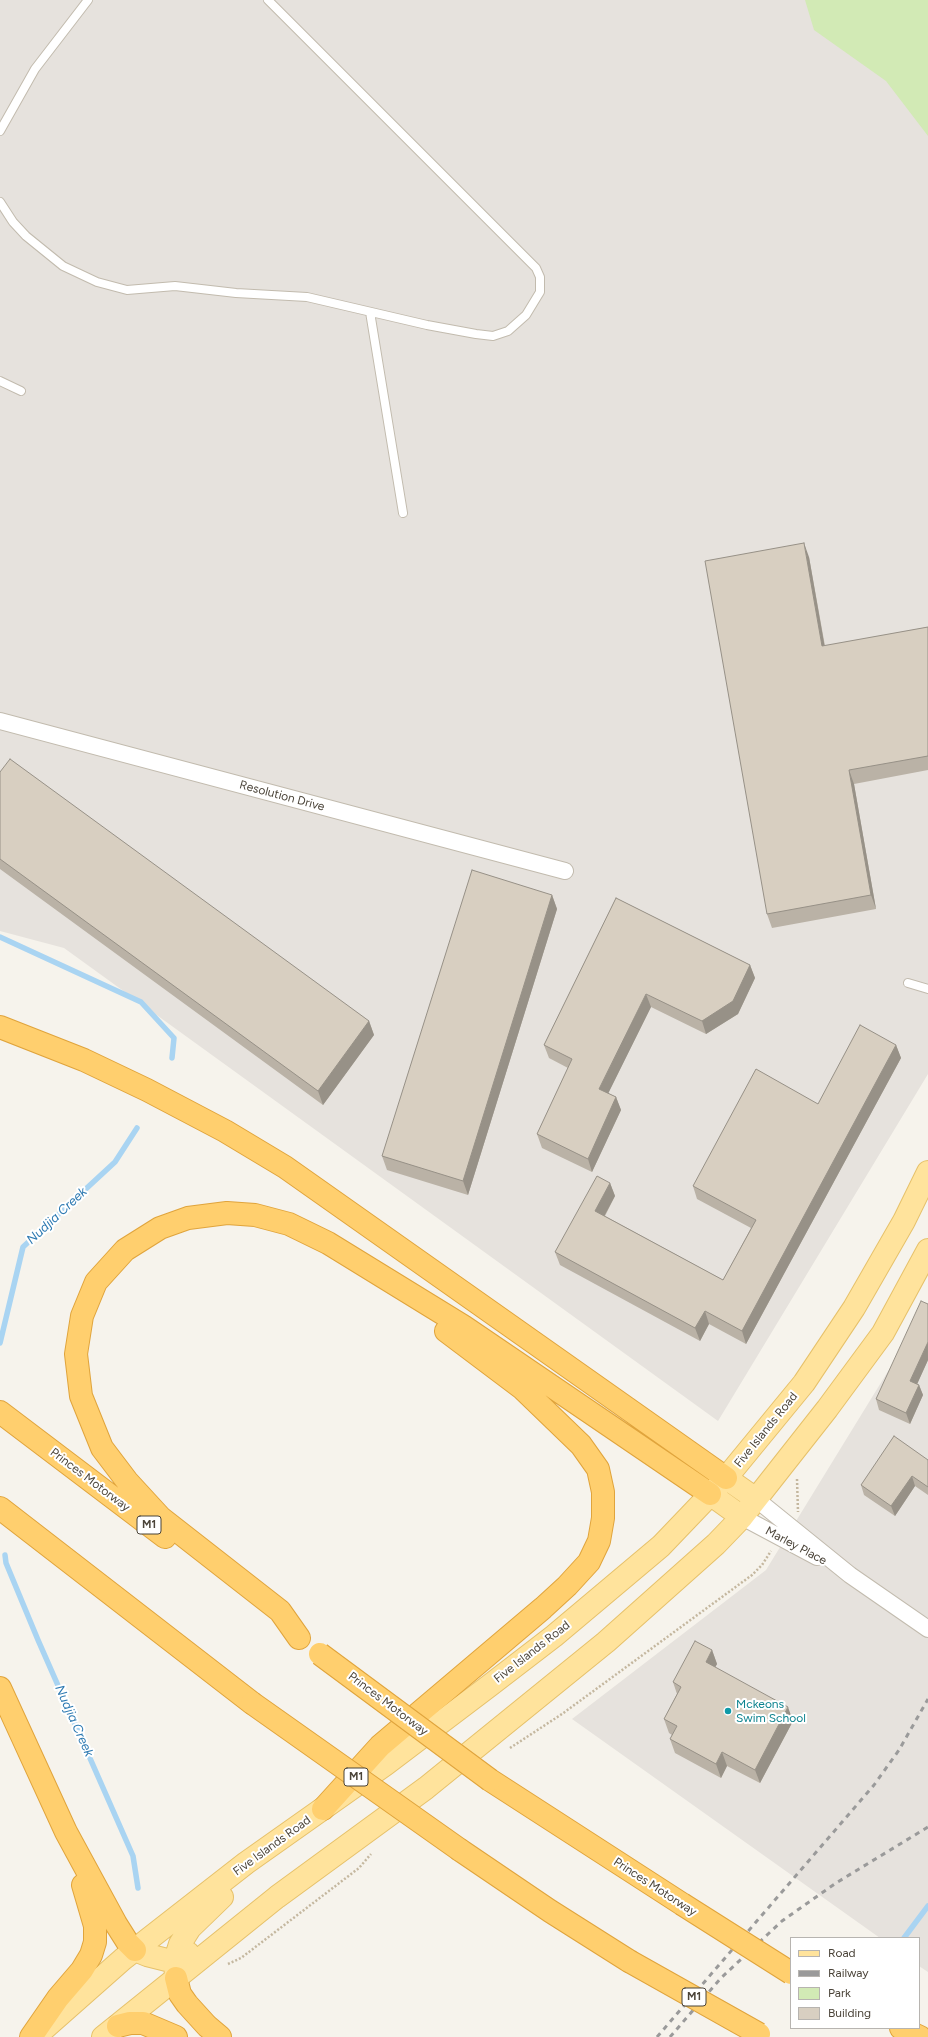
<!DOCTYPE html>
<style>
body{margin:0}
#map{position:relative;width:928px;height:2037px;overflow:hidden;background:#f6f3ec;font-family:Figtree,sans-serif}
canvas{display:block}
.legend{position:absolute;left:790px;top:1937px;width:130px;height:92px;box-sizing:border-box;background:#fff;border:1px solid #b7b4b0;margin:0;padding:5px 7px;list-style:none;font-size:12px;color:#4b4439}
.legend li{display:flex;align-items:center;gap:8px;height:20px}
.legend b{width:20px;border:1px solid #b7b4b0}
</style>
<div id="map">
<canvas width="928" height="2037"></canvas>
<ul class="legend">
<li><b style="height:5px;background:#ffe39c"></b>Road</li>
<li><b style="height:5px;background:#9a9a9a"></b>Railway</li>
<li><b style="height:11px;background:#d2eab5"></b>Park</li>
<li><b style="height:11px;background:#d8cfc1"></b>Building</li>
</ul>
</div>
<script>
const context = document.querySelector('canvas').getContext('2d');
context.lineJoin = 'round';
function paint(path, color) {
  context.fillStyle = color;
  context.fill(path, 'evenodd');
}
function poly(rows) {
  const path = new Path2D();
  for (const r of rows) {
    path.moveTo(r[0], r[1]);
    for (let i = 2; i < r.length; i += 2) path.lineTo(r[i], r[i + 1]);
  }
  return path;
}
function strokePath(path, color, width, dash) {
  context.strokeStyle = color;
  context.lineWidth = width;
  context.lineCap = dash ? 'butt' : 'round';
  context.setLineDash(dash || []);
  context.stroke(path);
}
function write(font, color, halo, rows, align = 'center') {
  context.font = font + ' Figtree,sans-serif';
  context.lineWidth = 4;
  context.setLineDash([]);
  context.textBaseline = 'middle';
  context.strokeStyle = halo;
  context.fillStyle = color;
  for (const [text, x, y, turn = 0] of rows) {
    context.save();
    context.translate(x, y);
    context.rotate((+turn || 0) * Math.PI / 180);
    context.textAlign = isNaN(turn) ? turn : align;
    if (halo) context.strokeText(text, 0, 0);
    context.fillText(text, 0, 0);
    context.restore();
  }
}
paint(poly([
 [0,0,928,0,928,1074,718,1421,64,948,0,931],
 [928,1306,928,1972,919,1966,919,1938,880,1938,572,1719,766,1570]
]), '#e6e2dd');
paint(poly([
 [805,0,928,0,928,136,886,81,814,30]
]), '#d2eab5');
strokePath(poly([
 [0,937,141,1002,174,1038,172,1058],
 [0,1343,23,1247,115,1162,137,1128],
 [5,1555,6,1563,38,1640,133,1856,138,1888],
 [904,1938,928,1906]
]), '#a9d4f2', 5.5);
const lane = poly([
 [0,131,35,69,88,0],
 [0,202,13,222,26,236,63,266,97,282,127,290,175,286,236,293,307,297,427,325,476,334,493,336,508,331,526,315,540,292,540,277,536,268,268,0],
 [370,312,403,513],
 [0,381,21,391],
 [908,983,928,989]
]);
const street = poly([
 [0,721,565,871],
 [756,1499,850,1575,928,1629],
 [742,1517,817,1557]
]);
const primary = poly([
 [726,1478,756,1499],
 [710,1494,742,1517],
 [135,1950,147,1955,167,1960,178,1960,188,1953],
 [176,1978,175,1960,180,1944,190,1928,222,1897],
 [37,2035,123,1959,246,1863,386,1764,489,1686,554,1636,661,1546,726,1478,804,1383,854,1308,904,1221,928,1172],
 [103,2037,277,1897,426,1788,606,1642,716,1544,742,1517,827,1409,883,1333,928,1250]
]);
const highway = poly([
 [0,1027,84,1060,147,1090,225,1131,285,1167,726,1478],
 [0,1412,165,1537],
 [0,1508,252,1703],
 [299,1638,280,1611,161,1518,127,1481,102,1448,81,1396,76,1354,82,1316,96,1282,125,1250,160,1228,188,1218,227,1213,255,1215,289,1224,328,1243,463,1326,710,1494],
 [0,1688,66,1832,116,1924,128,1943,135,1950],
 [490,1780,682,1904],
 [323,1809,380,1746,543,1608,567,1586,589,1562,599,1541,603,1518,603,1492,598,1469,581,1445,523,1389,446,1331],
 [460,1850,550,1911,629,1961],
 [176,1978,180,1994,187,2004,207,2026,220,2037],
 [118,2026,130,2023,143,2023,176,2037],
 [901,2028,920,2037],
 [31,2037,58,1998,82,1970,91,1955,95,1942,95,1926,83,1885]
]);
strokePath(lane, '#c2bbae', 10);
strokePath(street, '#c2bbae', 18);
strokePath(primary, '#e6c16a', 24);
strokePath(highway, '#e0a43c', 24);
strokePath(poly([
 [797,1479,798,1512],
 [510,1748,562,1714,752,1575,762,1565,771,1551],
 [228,1964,241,1958,262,1942,359,1868,371,1854]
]), '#c4b79f', 2.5, [2, 2]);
strokePath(lane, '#fff', 8);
strokePath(street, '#fff', 16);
strokePath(primary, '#ffe39c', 22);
strokePath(highway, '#ffcf6e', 22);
strokePath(poly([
 [657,2037,874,1785,899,1750,928,1699],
 [670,2037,721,1978,782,1921,836,1883,928,1827]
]), '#9a9a9a', 3, [5, 5]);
const highwayBridge = poly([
 [320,1654,490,1780],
 [252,1703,460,1850],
 [682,1904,791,1973],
 [629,1961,759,2034]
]);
strokePath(highwayBridge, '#e0a43c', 24, []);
strokePath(highwayBridge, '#ffcf6e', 22);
paint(poly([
 [809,557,825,646,928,627,928,770,854,784,876,909,772,928,767,914],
 [0,772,369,1021,374,1035,323,1105,0,869],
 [552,895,557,909,468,1195,387,1170,382,1156],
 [616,898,750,965,755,978,738,1014,706,1034,651,1007,608,1093,616,1097,621,1110,592,1172,542,1148,537,1134,568,1068,549,1058,544,1045],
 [896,1045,901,1058,746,1344,709,1324,700,1341,560,1265,555,1252,610,1183,615,1196,605,1216,723,1280,751,1228,697,1199,693,1186,818,1104],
 [928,1304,928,1360,917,1384,919,1385,923,1395,910,1424,879,1410,876,1399],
 [928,1460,928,1495,915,1486,895,1516,864,1495,861,1485],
 [712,1650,717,1664,715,1667,793,1721,760,1783,727,1766,721,1778,675,1753,670,1739,672,1735,669,1733,664,1719,677,1694,673,1682]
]), '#bab2a6');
paint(poly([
 [804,543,809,557,827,660,822,646],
 [849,770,854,784,876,909,871,895],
 [552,895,557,909,468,1195,463,1181],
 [750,965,755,978,738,1014,706,1034,702,1021],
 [646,994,651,1007,604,1102,599,1089],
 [369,1021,374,1035,323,1105,318,1091],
 [896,1045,901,1058,746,1344,742,1331],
 [616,1097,621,1110,592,1172,588,1159],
 [610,1183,615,1196,600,1224,595,1211],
 [705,1311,709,1324,700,1341,695,1328],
 [928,1342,928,1360,914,1391,910,1381],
 [919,1385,923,1395,910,1424,906,1413],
 [912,1476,915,1486,895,1516,891,1506],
 [712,1650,717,1664,711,1675,706,1662],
 [788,1707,793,1721,760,1783,755,1770],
 [722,1752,727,1766,721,1778,716,1764]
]), '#979187');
const building = poly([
 [804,543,822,646,928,627,928,756,849,770,871,895,767,914,705,561,804,543],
 [10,759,369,1021,318,1091,0,859,0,772,10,759],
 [472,870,552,895,463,1181,382,1156,472,870],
 [616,898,750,965,733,1001,702,1021,646,994,599,1089,616,1097,588,1159,537,1134,572,1059,544,1045,616,898],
 [860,1025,896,1045,742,1331,705,1311,695,1328,555,1252,597,1176,610,1183,595,1211,723,1280,756,1220,693,1186,756,1069,818,1104,860,1025],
 [921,1301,928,1304,928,1342,910,1381,919,1385,906,1413,876,1399,921,1301],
 [894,1436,928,1460,928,1487,912,1476,891,1506,861,1485,894,1436],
 [695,1641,712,1650,706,1662,788,1707,755,1770,722,1752,716,1764,670,1739,677,1726,664,1719,681,1687,673,1682,695,1641]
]);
paint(building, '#d8cfc1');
strokePath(building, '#979187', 1);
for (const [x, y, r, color] of [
 [728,1711,4,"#0f9aa8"]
]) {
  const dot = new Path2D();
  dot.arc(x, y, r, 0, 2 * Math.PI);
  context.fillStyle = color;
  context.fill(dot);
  strokePath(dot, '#fff', 1.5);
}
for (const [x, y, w] of [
 [149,1525,24],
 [356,1777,24],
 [694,1997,24]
]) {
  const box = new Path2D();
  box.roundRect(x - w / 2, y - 9, w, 18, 3);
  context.fillStyle = '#fff';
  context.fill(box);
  strokePath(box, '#4b4439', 1);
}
write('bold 11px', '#4b4439', null, [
 ["M1",149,1525],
 ["M1",356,1777],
 ["M1",694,1997]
]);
write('12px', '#4b4439', '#fff', [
 ["Resolution Drive",282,796,15],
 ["Five Islands Road",766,1430,-51],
 ["Princes Motorway",90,1480,37],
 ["Marley Place",796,1546,28],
 ["Five Islands Road",532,1652,-38],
 ["Princes Motorway",388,1704,37],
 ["Five Islands Road",272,1846,-36],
 ["Princes Motorway",655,1887,33]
]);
write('12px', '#0d838f', '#fff', [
 ["Mckeons",736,1704],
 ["Swim School",736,1718]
], 'left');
write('italic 13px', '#2e7ab2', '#fff', [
 ["Nudjia Creek",57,1216,-43],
 ["Nudjia Creek",74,1721,66]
]);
</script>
